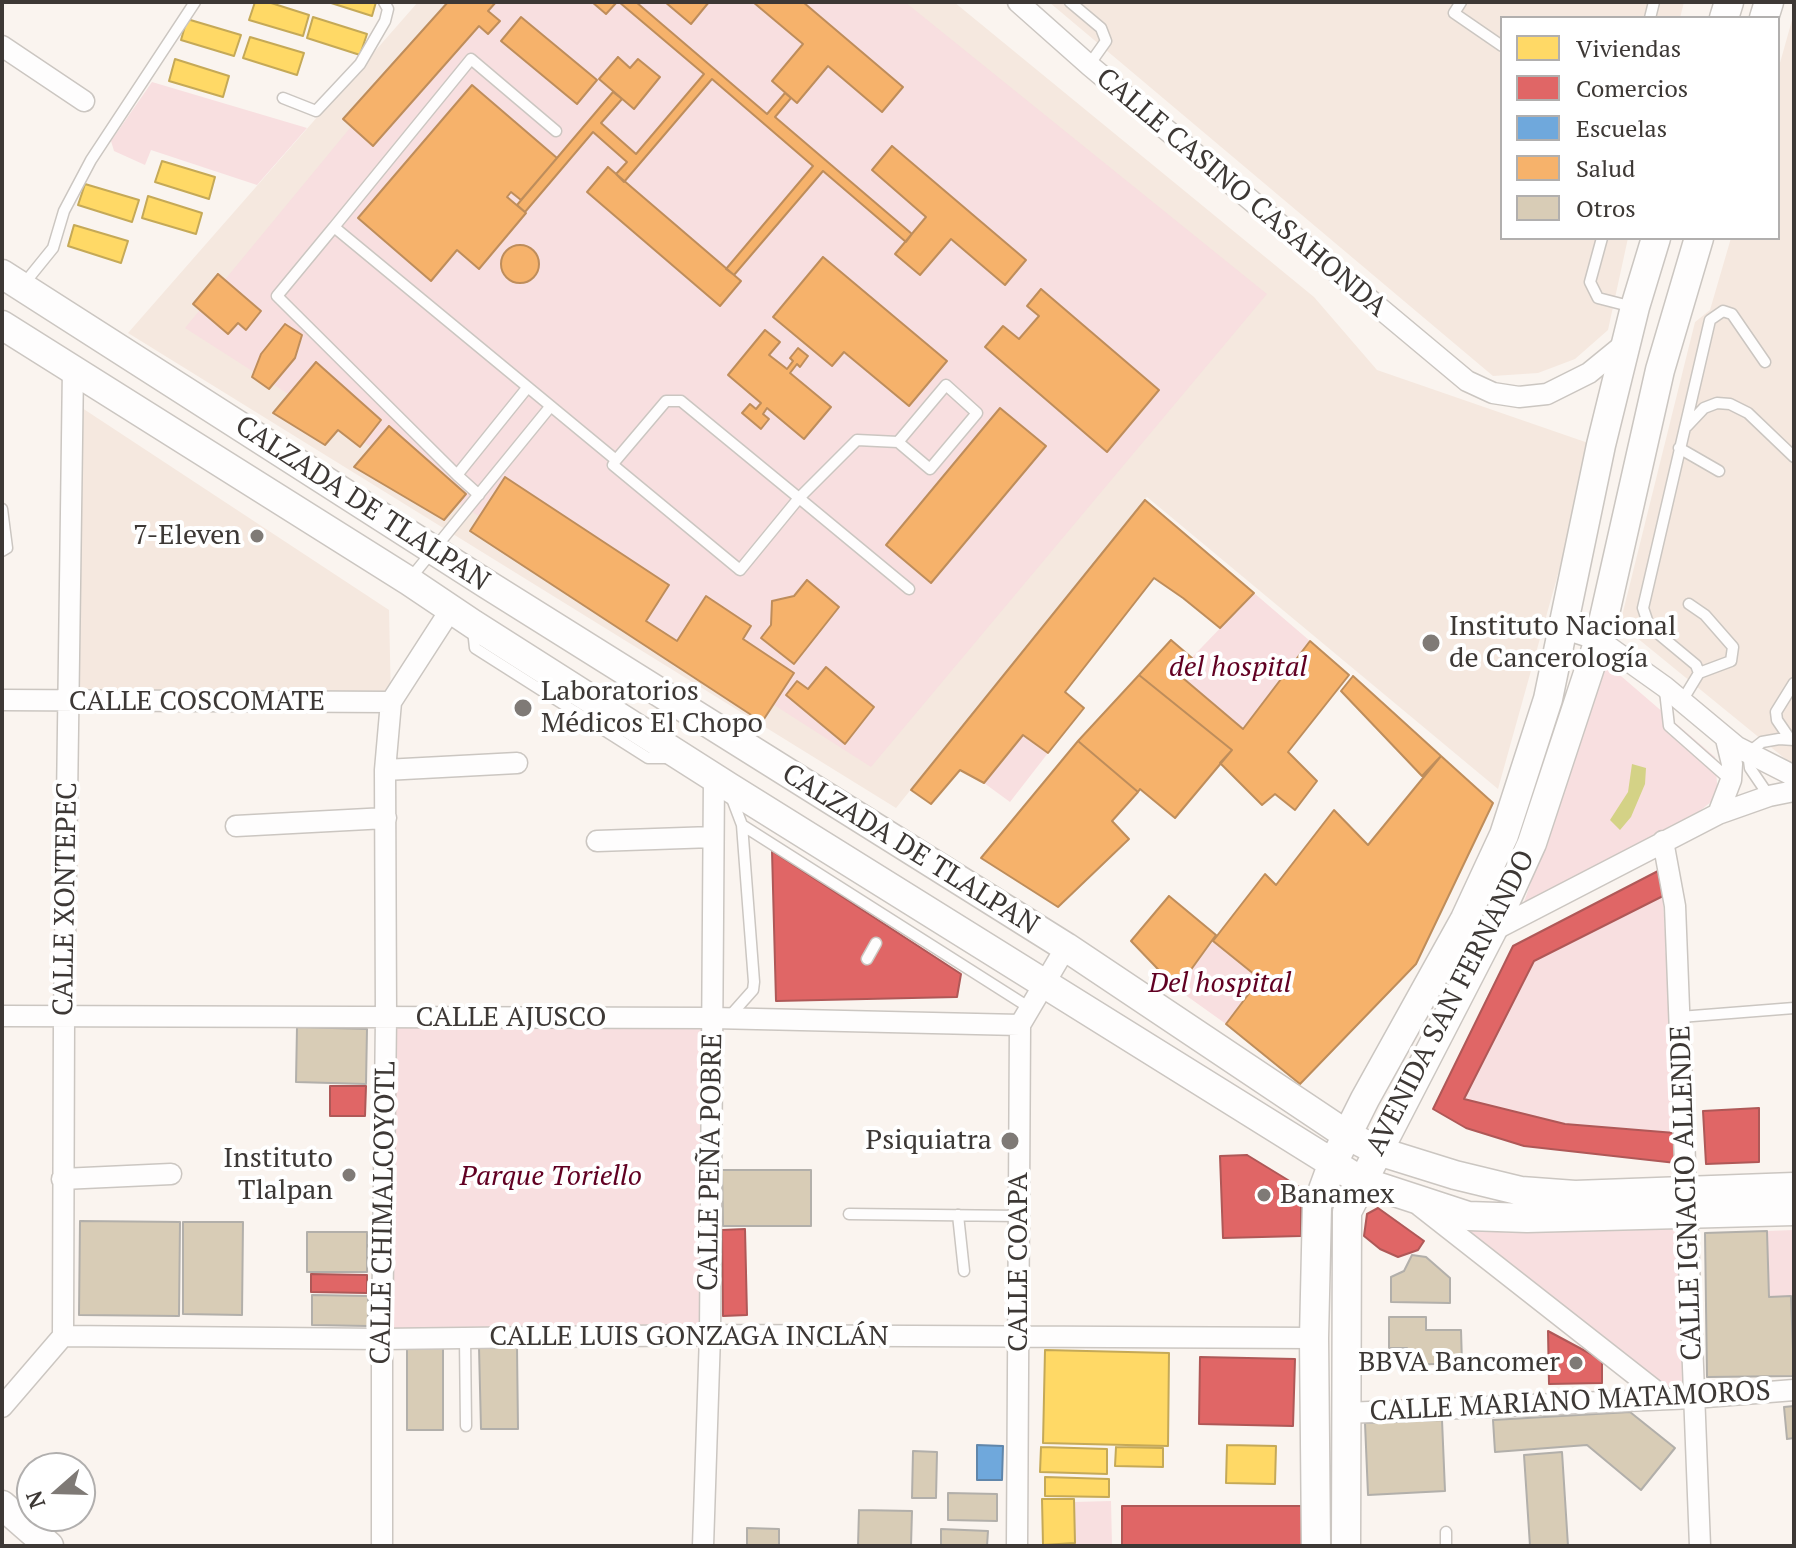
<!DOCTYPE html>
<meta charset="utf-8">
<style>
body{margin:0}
#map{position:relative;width:1796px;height:1548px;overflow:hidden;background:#faf4ef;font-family:"PT Serif",serif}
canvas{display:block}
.frame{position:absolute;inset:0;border:4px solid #3d3835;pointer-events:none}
.legend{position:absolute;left:1500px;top:16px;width:280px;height:224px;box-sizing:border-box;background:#fff;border:2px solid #b1afae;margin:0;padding:10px 14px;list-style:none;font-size:24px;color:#3d3835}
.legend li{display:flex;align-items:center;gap:16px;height:40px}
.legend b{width:40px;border:2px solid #b1afae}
.north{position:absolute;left:16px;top:1452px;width:80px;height:80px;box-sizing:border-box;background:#fff;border:2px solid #b1afae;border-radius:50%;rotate:250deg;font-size:22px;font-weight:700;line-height:32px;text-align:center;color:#3d3835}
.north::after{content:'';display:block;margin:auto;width:28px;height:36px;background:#7f7a76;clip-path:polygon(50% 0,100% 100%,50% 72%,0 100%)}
</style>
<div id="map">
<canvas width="1796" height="1548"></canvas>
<div class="frame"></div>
<ul class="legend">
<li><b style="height:22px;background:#ffd966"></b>Viviendas</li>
<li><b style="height:22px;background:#e06666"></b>Comercios</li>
<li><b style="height:22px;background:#6fa8dc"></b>Escuelas</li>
<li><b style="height:22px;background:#f6b26b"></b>Salud</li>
<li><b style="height:22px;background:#d8ccb6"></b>Otros</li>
</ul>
<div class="north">N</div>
</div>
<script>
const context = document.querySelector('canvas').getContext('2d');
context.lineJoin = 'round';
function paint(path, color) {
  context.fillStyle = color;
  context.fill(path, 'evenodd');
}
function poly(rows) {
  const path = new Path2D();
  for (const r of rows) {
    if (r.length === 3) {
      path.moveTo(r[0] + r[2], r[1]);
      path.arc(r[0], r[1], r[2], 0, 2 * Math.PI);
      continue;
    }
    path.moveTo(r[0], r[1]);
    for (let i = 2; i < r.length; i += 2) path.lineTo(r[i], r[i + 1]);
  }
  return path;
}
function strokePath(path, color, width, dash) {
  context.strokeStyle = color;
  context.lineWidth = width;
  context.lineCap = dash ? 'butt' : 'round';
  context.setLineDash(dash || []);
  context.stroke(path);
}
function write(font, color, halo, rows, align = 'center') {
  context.font = font + ' "PT Serif",serif';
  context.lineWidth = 8;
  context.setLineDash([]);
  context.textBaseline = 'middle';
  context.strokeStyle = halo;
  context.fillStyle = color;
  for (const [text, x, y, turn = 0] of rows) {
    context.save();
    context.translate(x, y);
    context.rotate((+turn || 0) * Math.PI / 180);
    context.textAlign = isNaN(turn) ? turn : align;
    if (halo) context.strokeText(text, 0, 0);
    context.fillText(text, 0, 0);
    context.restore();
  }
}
paint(poly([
 [418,2,954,2,1314,297,1377,370,1594,445,1498,789,1147,497,896,808,128,333],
 [1049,2,1684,2,1680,18,1502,18,1502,238,1628,238,1608,330,1575,359,1538,373,1493,376],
 [1794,13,1794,766,1620,624,1695,322,1710,310,1731,238,1778,238,1778,70],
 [73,402,389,610,391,702,69,701]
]), '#f5e8df');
paint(poly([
 [454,2,905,2,1267,294,871,767,185,328],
 [152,82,307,128,257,185,151,150,145,165,114,151,111,141],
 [1254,593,1310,641,1243,729,1177,673],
 [1607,664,1715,757,1718,796,1689,820,1523,905],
 [1023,735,1048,753,1010,802,984,783],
 [1663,896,1675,1133,1565,1124,1464,1099,1534,961],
 [1213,941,1260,979,1226,1024,1177,989],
 [386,1018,713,1018,710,1335,382,1339],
 [1681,1220,1682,1388,1667,1387,1458,1225],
 [1794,1230,1794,1330,1793,1330,1791,1297,1769,1297,1767,1231],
 [1111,1501,1112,1546,1075,1546,1074,1502]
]), '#f8dfe0');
paint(poly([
 [1632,764,1646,768,1645,784,1631,817,1620,830,1610,820,1628,792]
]), '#d4d286');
const homes = poly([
 [255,2,268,2,309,15,303,36,249,20,255,2],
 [328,2,376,2,372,16,328,2],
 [313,17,367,34,360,55,307,38,313,17],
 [187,19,241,35,234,56,181,40,187,19],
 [250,37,304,53,297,75,243,58,250,37],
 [175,59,229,76,223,97,169,81,175,59],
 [162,161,215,177,209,199,155,182,162,161],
 [85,184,139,200,132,222,78,205,85,184],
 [148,196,202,213,196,234,142,218,148,196],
 [74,225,128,241,121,263,68,246,74,225],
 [1045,1350,1169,1353,1168,1446,1043,1443,1045,1350],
 [1227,1445,1276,1446,1275,1484,1226,1483,1227,1445],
 [1041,1447,1107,1449,1107,1474,1040,1472,1041,1447],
 [1116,1447,1163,1448,1163,1467,1115,1466,1116,1447],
 [1045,1477,1109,1479,1109,1497,1045,1496,1045,1477],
 [1042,1499,1074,1499,1075,1543,1043,1545,1042,1499]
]);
paint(homes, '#ffd966');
strokePath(homes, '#c5a957', 2);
const shops = poly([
 [772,851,961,974,957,997,776,1001,772,851],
 [1658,871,1663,896,1534,961,1464,1099,1565,1124,1675,1133,1676,1163,1524,1146,1466,1128,1433,1109,1513,946,1658,871],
 [330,1086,366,1086,365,1116,330,1116,330,1086],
 [1759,1108,1759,1162,1706,1164,1703,1111,1759,1108],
 [1247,1155,1301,1188,1301,1236,1223,1238,1220,1156,1247,1155],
 [1378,1208,1424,1241,1418,1250,1398,1257,1380,1249,1364,1236,1367,1214,1378,1208],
 [745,1229,747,1315,723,1316,722,1230,745,1229],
 [311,1274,367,1275,367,1293,311,1292,311,1274],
 [1548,1331,1602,1360,1602,1383,1549,1384,1548,1331],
 [1200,1357,1295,1359,1293,1426,1199,1424,1200,1357],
 [1122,1506,1307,1506,1307,1546,1122,1546,1122,1506]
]);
paint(shops, '#e06666');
strokePath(shops, '#af5857', 2);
const schools = poly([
 [977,1445,1003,1446,1002,1480,977,1480,977,1445]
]);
paint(schools, '#6fa8dc');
strokePath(schools, '#6086aa', 2);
const health = poly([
 [448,2,496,2,488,11,500,21,488,34,479,26,373,146,343,119,448,2],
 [592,2,617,2,606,14,592,2],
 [619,2,636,2,767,114,785,93,791,98,775,117,912,234,906,242,823,171,734,275,726,269,813,166,712,79,624,182,616,174,627,162,593,132,525,212,517,205,613,92,622,99,601,123,636,154,704,74,619,2],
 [665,2,709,2,691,24,665,2],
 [753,2,803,2,903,87,882,112,828,66,797,103,772,81,803,44,753,2],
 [521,17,597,80,577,104,501,41,521,17],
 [618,57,630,68,638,59,660,77,634,109,599,79,618,57],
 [472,85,557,158,521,200,511,192,507,197,526,213,479,269,457,250,431,281,358,218,472,85],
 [892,146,1026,260,1005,285,951,239,920,275,895,254,926,217,872,170,892,146],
 [608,167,741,281,720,306,587,192,608,167],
 [520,264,19],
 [823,257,947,361,909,406,844,352,832,366,773,317,823,257],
 [218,274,261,311,246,330,238,323,228,334,193,304,218,274],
 [1041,289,1159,390,1107,452,985,347,1003,326,1019,339,1039,316,1027,306,1041,289],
 [285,324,302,335,295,358,269,389,252,377,261,354,285,324],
 [765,330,780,342,769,355,787,369,793,361,790,358,798,348,808,356,800,367,797,364,790,373,831,407,804,439,767,408,763,414,769,419,761,429,742,413,750,404,756,409,761,403,728,375,765,330],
 [316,362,381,420,360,447,338,430,325,445,273,413,316,362],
 [1000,408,1046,446,931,583,886,545,1000,408],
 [389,426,466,494,444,520,354,467,389,426],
 [505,477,669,585,646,621,677,641,706,596,751,626,743,639,794,673,762,722,470,531,505,477],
 [1145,500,1254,593,1220,628,1183,598,1154,578,1065,692,1084,708,1048,753,1023,735,984,783,960,770,931,804,911,790,1145,500],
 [807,580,839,607,794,664,761,638,771,625,772,601,794,596,807,580],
 [1171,640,1192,658,1177,673,1243,729,1310,641,1349,675,1288,752,1317,781,1295,810,1275,794,1262,805,1220,763,1232,750,1139,675,1171,640],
 [826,667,874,707,845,744,786,695,797,681,808,689,826,667],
 [1139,675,1232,750,1175,818,1140,789,1138,792,1078,741,1139,675],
 [1353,676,1441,756,1422,776,1341,691,1353,676],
 [1078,741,1138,792,1112,821,1129,839,1058,907,981,858,1078,741],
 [1441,756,1493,803,1416,964,1300,1084,1226,1024,1260,979,1213,941,1265,874,1276,885,1334,810,1368,845,1441,756],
 [1169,896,1216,935,1177,989,1131,941,1169,896]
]);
paint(health, '#f6b26b');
strokePath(health, '#be8d5b', 2);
const building = poly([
 [297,1027,367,1029,366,1084,296,1082,297,1027],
 [722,1170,811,1170,811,1226,723,1226,722,1170],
 [80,1221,180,1222,179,1316,79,1315,80,1221],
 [183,1222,243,1222,242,1315,183,1314,183,1222],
 [1767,1231,1769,1297,1791,1296,1794,1376,1707,1377,1705,1233,1767,1231],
 [307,1232,367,1232,367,1272,307,1272,307,1232],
 [1412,1255,1426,1257,1450,1278,1450,1303,1391,1302,1391,1277,1404,1271,1412,1255],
 [312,1295,368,1296,368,1326,312,1325,312,1295],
 [1389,1317,1426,1317,1426,1330,1461,1330,1462,1363,1407,1365,1407,1348,1389,1348,1389,1317],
 [479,1347,517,1347,518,1429,481,1429,479,1347],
 [407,1348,443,1348,443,1430,407,1430,407,1348],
 [1794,1406,1794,1438,1787,1439,1784,1407,1794,1406],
 [1630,1412,1675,1448,1641,1490,1587,1445,1495,1452,1493,1420,1630,1412],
 [1442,1420,1445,1491,1368,1495,1365,1423,1442,1420],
 [913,1451,937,1452,936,1498,912,1498,913,1451],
 [1562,1452,1568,1546,1530,1546,1524,1455,1562,1452],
 [948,1493,997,1494,997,1521,948,1520,948,1493],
 [859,1510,912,1511,911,1546,858,1546,859,1510],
 [747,1528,779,1529,779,1546,747,1546,747,1528],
 [941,1529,988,1531,987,1546,941,1546,941,1529]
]);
paint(building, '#d8ccb6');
strokePath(building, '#b2afaa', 2);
const lane = poly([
 [1070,2,1101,28,1106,41,1089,65],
 [1461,2,1454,13,1502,46],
 [1650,18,1654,2],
 [283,98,316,111,360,64,385,21,388,9,384,2],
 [334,227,471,59,556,131],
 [1602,238,1590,282,1598,298,1633,307],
 [23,285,53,248,64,211,91,160,195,2],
 [1687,426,1704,408,1717,403,1730,404,1748,413,1794,457],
 [898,442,946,385,977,413,930,469,898,442,857,440,799,498,909,589],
 [1679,448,1719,471],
 [457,475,277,296,334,227,616,460,613,465,740,570,799,498,681,401,666,401,616,460],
 [479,495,457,475,527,388],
 [2,509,7,548,2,551],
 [409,580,550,407],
 [1689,604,1705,615,1733,647,1731,661,1699,673],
 [473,630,475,648,648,758,670,758],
 [1665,691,1669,726,1729,779],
 [1682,701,1699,673,1696,665,1649,626,1643,608,1710,320,1723,311,1732,314,1765,362],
 [1790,739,1777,720,1776,712,1794,683],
 [731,796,742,825,1030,1008],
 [1769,796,1750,768,1748,753,1762,742,1779,739,1794,740],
 [867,959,876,943],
 [729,1017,753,990,754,982,742,825],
 [1680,1017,1794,1008],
 [849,1214,1019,1216],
 [958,1215,964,1271],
 [465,1338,466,1426],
 [1446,1546,1446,1532]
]);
const street = poly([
 [1018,2,1089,65,1467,381,1493,393,1519,397,1547,394,1589,373,1627,342],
 [2,46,84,101],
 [1565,629,1599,640,1665,687,1737,747,1794,776],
 [2,700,391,702],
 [385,770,517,763],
 [1718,814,1731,780,1732,764,1726,739],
 [236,826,386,818],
 [597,841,713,837],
 [1663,841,1675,906,1700,1546],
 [1465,919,1492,931,1718,814,1769,796,1794,791],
 [2,1016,713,1018,1020,1025],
 [62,1179,171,1174],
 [1420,1206,1666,1399],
 [63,1336,382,1339,710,1335,1314,1338],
 [2,1407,63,1336,64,1017,73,368],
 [1346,1413,1694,1398,1794,1390],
 [382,1546,382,1339,386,1018,385,770,391,702,451,609],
 [703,1546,710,1335,714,777],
 [1017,1546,1020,1025,1066,947]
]);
const secondary = poly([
 [1724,18,1729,2],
 [1764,18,1769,2],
 [2,274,485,583,1066,947,1347,1135,1378,1151,1455,1175,1521,1191,1575,1195,1794,1187],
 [2,325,409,581,473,624,729,787,1361,1181,1468,1216,1527,1218,1794,1211],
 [2,1505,49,1546],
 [1316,1546,1314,1338,1317,1206,1332,1165,1365,1099,1465,919,1504,835,1548,699,1601,445,1635,307,1656,238],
 [1346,1546,1347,1212,1492,931,1532,843,1599,640,1660,370,1699,238]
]);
strokePath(lane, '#cbc6c1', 13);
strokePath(street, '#cbc6c1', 23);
strokePath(secondary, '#cbc6c1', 31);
strokePath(lane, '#fefdfd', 10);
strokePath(street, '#fefdfd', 20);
strokePath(secondary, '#fefdfd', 28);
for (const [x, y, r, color] of [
 [257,536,8,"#7f7a76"],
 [1431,643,10,"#7f7a76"],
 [523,708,10,"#7f7a76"],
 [1010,1141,10,"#7f7a76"],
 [349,1175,8,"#7f7a76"],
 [1264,1195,8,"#7f7a76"],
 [1576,1363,8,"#7f7a76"]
]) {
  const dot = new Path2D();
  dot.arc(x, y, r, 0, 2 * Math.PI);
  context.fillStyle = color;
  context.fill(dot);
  strokePath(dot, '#fff', 3);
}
write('28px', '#3d3835', '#fff', [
 ["CALLE CASINO CASAHONDA",1241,193,40],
 ["CALZADA DE TLALPAN",362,504,33],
 ["CALLE COSCOMATE",197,702],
 ["CALZADA DE TLALPAN",910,850,32],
 ["CALLE XONTEPEC",66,899,-89],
 ["AVENIDA SAN FERNANDO",1451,1003,-63],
 ["CALLE AJUSCO",511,1018],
 ["CALLE PEÑA POBRE",711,1162,-89],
 ["CALLE IGNACIO ALLENDE",1687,1193,-92],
 ["CALLE CHIMALCOYOTL",384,1213,-89],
 ["CALLE COAPA",1019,1262,-90],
 ["CALLE LUIS GONZAGA INCLÁN",689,1337],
 ["CALLE MARIANO MATAMOROS",1570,1402,-3]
]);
write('28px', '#3d3835', '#fff', [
 ["7-Eleven",241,536],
 ["Instituto Nacional",1449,627,"left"],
 ["de Cancerología",1449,659,"left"],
 ["Laboratorios",541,692,"left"],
 ["Médicos El Chopo",541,724,"left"],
 ["Psiquiatra",992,1141],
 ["Instituto",333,1159],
 ["Tlalpan",333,1191],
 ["Banamex",1280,1195,"left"],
 ["BBVA Bancomer",1560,1363]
], 'right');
write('italic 28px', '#610022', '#fff', [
 ["del hospital",1238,668],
 ["Del hospital",1220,984],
 ["Parque Toriello",551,1177]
]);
</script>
